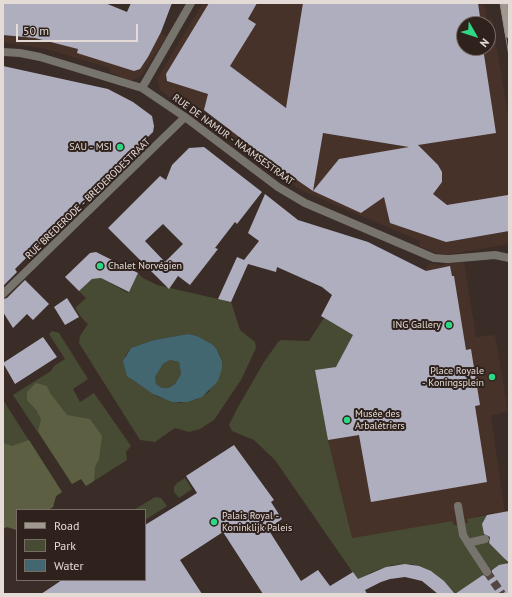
<!DOCTYPE html>
<meta charset="utf-8">
<style>
body{margin:0}
#map{position:relative;width:512px;height:597px;overflow:hidden;background:#3a2c26;font-family:"PT Sans",sans-serif}
canvas{display:block}
.frame{position:absolute;inset:0;border:4px solid #e4dad6;pointer-events:none}
.legend{position:absolute;left:16px;top:509px;width:130px;height:72px;box-sizing:border-box;background:#2f221c;border:1px solid #776c66;margin:0;padding:5px 7px;list-style:none;font-size:12px;color:#e4dad6}
.legend li{display:flex;align-items:center;gap:8px;height:20px}
.legend b{width:20px;border:1px solid #776c66}
.north{position:absolute;left:456px;top:16px;width:40px;height:40px;box-sizing:border-box;background:#2f221c;border:1px solid #776c66;border-radius:50%;rotate:129deg;font-size:11px;font-weight:700;line-height:16px;text-align:center;color:#e4dad6}
.north::after{content:'';display:block;margin:auto;width:14px;height:18px;background:#2dd884;clip-path:polygon(50% 0,100% 100%,50% 72%,0 100%)}
.scale{position:absolute;left:16px;top:24px;width:122px;height:18px;box-sizing:border-box;border:2px solid #e4dad6;border-top:0;padding-left:5px;font-size:12px;line-height:14px;white-space:nowrap;color:#e4dad6;-webkit-text-stroke:3px #2f221c;paint-order:stroke}
</style>
<div id="map">
<canvas width="512" height="597"></canvas>
<div class="frame"></div>
<ul class="legend">
<li><b style="height:5px;background:#9f998f"></b>Road</li>
<li><b style="height:11px;background:#484b34"></b>Park</li>
<li><b style="height:11px;background:#436770"></b>Water</li>
</ul>
<div class="north">N</div>
<div class="scale">50 m</div>
</div>
<script>
const context = document.querySelector('canvas').getContext('2d');
context.lineJoin = 'round';
function paint(path, color) {
  context.fillStyle = color;
  context.fill(path, 'evenodd');
}
function poly(rows) {
  const path = new Path2D();
  for (const r of rows) {
    path.moveTo(r[0], r[1]);
    for (let i = 2; i < r.length; i += 2) path.lineTo(r[i], r[i + 1]);
  }
  return path;
}
function strokePath(path, color, width, dash) {
  context.strokeStyle = color;
  context.lineWidth = width;
  context.lineCap = dash ? 'butt' : 'round';
  context.setLineDash(dash || []);
  context.stroke(path);
}
function write(font, color, halo, rows, align = 'center') {
  context.font = font + ' "PT Sans",sans-serif';
  context.lineWidth = 4;
  context.setLineDash([]);
  context.textBaseline = 'middle';
  context.strokeStyle = halo;
  context.fillStyle = color;
  for (const [text, x, y, turn = 0] of rows) {
    context.save();
    context.translate(x, y);
    context.rotate((+turn || 0) * Math.PI / 180);
    context.textAlign = isNaN(turn) ? turn : align;
    if (halo) context.strokeText(text, 0, 0);
    context.fillText(text, 0, 0);
    context.restore();
  }
}
paint(poly([
 [3,3,105,3,127,12,145,25,167,36,141,76,133,80,128,80,109,72,110,68,46,49,3,42],
 [203,3,484,3,487,20,492,19,509,120,509,244,446,255,446,254,436,253,419,246,420,241,300,190,185,103,182,107,160,90,157,79],
 [464,24,488,24,488,48,464,48],
 [451,262,451,264,464,262,476,337,495,335,508,411,491,416,505,512,491,513,467,519,468,523,453,525,452,521,352,538,328,440,315,370,345,366,430,263,441,265]
]), '#47322a');
paint(poly([
 [138,273,143,278,157,285,231,302,240,330,255,342,256,348,241,380,214,420,200,429,189,432,175,428,155,442,140,440,79,343,80,336,88,324,81,317,75,308,86,298,79,291,92,279,101,278,128,293],
 [188,334,197,336,207,342,217,350,220,356,209,392,195,400,180,403,158,397,131,379,125,356,131,348,154,340],
 [324,318,360,339,348,345,344,352,350,356,345,366,315,370,328,440,352,538,452,521,454,525,468,523,467,519,487,515,483,526,485,539,494,548,502,547,507,564,495,570,494,568,456,594,434,573,412,564,392,565,372,572,358,580,275,460,254,440,232,431,229,425,238,407,264,362,278,342,281,340,309,341],
 [52,331,59,333,88,379,73,389,80,402,94,393,131,446,126,452,127,460,86,486,81,479,72,484,13,395,51,371,54,366,65,359,49,334],
 [170,360,179,362,181,374,175,384,169,388,162,388,156,384,155,377,163,364],
 [3,400,62,492,56,496,53,507,48,510,17,510,16,530,7,527,3,529],
 [185,478,192,489,179,498,174,492,174,487,177,483],
 [155,497,161,498,167,506,145,520,145,510,134,510]
]), '#484b34');
paint(poly([
 [36,383,47,386,50,393,67,415,90,419,102,436,99,459,95,467,94,481,86,486,81,479,72,484,38,431,41,420,37,411,27,400,27,392],
 [29,440,62,492,56,496,53,507,48,510,17,510,17,530,7,527,3,529,3,443,12,446]
]), '#5c5f42');
paint(poly([
 [188,334,197,336,213,345,217,350,222,362,222,368,218,381,202,397,188,402,172,402,153,394,127,376,123,361,131,348,154,340],
 [170,360,179,362,181,374,175,384,169,388,162,388,156,384,155,377,163,364]
]), '#436770');
paint(poly([
 [3,3,105,3,127,12,131,3,172,3,161,32,148,57,140,69,134,71,77,53,78,49,35,38,3,35],
 [209,3,257,3,248,19,256,24,230,66,286,108,303,3,478,3,481,24,464,24,464,48,483,48,496,133,418,145,438,165,442,172,442,182,433,194,447,205,508,195,509,231,446,242,390,223,384,197,361,213,313,191,339,159,409,147,323,133,313,191,281,169,204,110,208,94,167,81,166,74],
 [3,66,108,89,133,102,152,116,154,126,153,132,15,269,17,272,3,286],
 [204,147,262,192,237,224,235,222,215,248,218,249,190,285,178,276,169,289,108,228,160,176,166,180,172,165,189,148],
 [163,224,183,244,165,262,145,241],
 [265,194,298,220,368,242,426,271,450,266,452,276,454,276,466,350,471,349,480,405,475,406,487,482,371,502,359,435,328,440,315,370,336,367,353,335,321,316,332,295,322,287,277,267,276,272,248,264,231,302,218,299,237,257,244,260,259,241,248,233],
 [96,252,138,273,129,292,101,278,92,279,79,291,65,277,90,253],
 [25,280,49,304,33,320,27,314,13,328,3,312,3,299,7,298],
 [67,298,79,317,65,325,54,307],
 [43,337,57,357,15,384,3,363],
 [234,445,274,500,271,502,282,519,268,529,301,581,318,570,330,586,353,572,358,579,386,567,405,564,419,566,431,571,444,581,455,594,438,594,422,581,405,577,390,579,381,582,365,590,367,594,263,594,223,532,180,560,202,594,41,594,62,580,145,580,145,525,197,493,186,476],
 [509,511,509,594,455,594,483,575,487,577,490,576,492,570,499,565,509,563,489,543,490,537,484,534,482,524,487,515]
]), '#afaebf');
strokePath(poly([
 [487,572,502,594]
]), '#544640', 8, [8, 4]);
strokePath(poly([
 [3,52,20,53,40,57,142,88,185,117,278,187,305,203,434,258,447,259],
 [142,88,191,3],
 [449,259,495,255,509,258],
 [3,294,185,117],
 [458,506,463,535,468,543],
 [485,539,468,543,487,572]
]), '#77736d', 8);
strokePath(poly([
 [504,3,509,34]
]), '#9f998f', 8);
strokePath(poly([
 [500,3,509,56],
 [507,3,509,14]
]), '#9a8f8a', 1);
for (const [x, y, r, color] of [
 [120,147,4,"#2dd884"],
 [100,266,4,"#2dd884"],
 [449,325,4,"#2dd884"],
 [492,377,4,"#2dd884"],
 [347,420,4,"#2dd884"],
 [214,522,4,"#2dd884"]
]) {
  const dot = new Path2D();
  dot.arc(x, y, r, 0, 2 * Math.PI);
  context.fillStyle = color;
  context.fill(dot);
  strokePath(dot, '#2f221c', 1.5);
}
write('10px', '#e4dad6', '#2f221c', [
 ["RUE DE NAMUR - NAAMSESTRAAT",233,140,36],
 ["RUE BREDERODE - BREDERODESTRAAT",88,199,-44]
]);
write('10px', '#e4dad6', '#2f221c', [
 ["SAU - MSI",112,147],
 ["Chalet Norvégien",108,266,"left"],
 ["ING Gallery",441,325],
 ["Place Royale",484,371],
 ["- Koningsplein",484,383],
 ["Musée des",355,414,"left"],
 ["Arbalétriers",355,426,"left"],
 ["Palais Royal -",222,516,"left"],
 ["Koninklijk Paleis",222,528,"left"]
], 'right');
</script>
